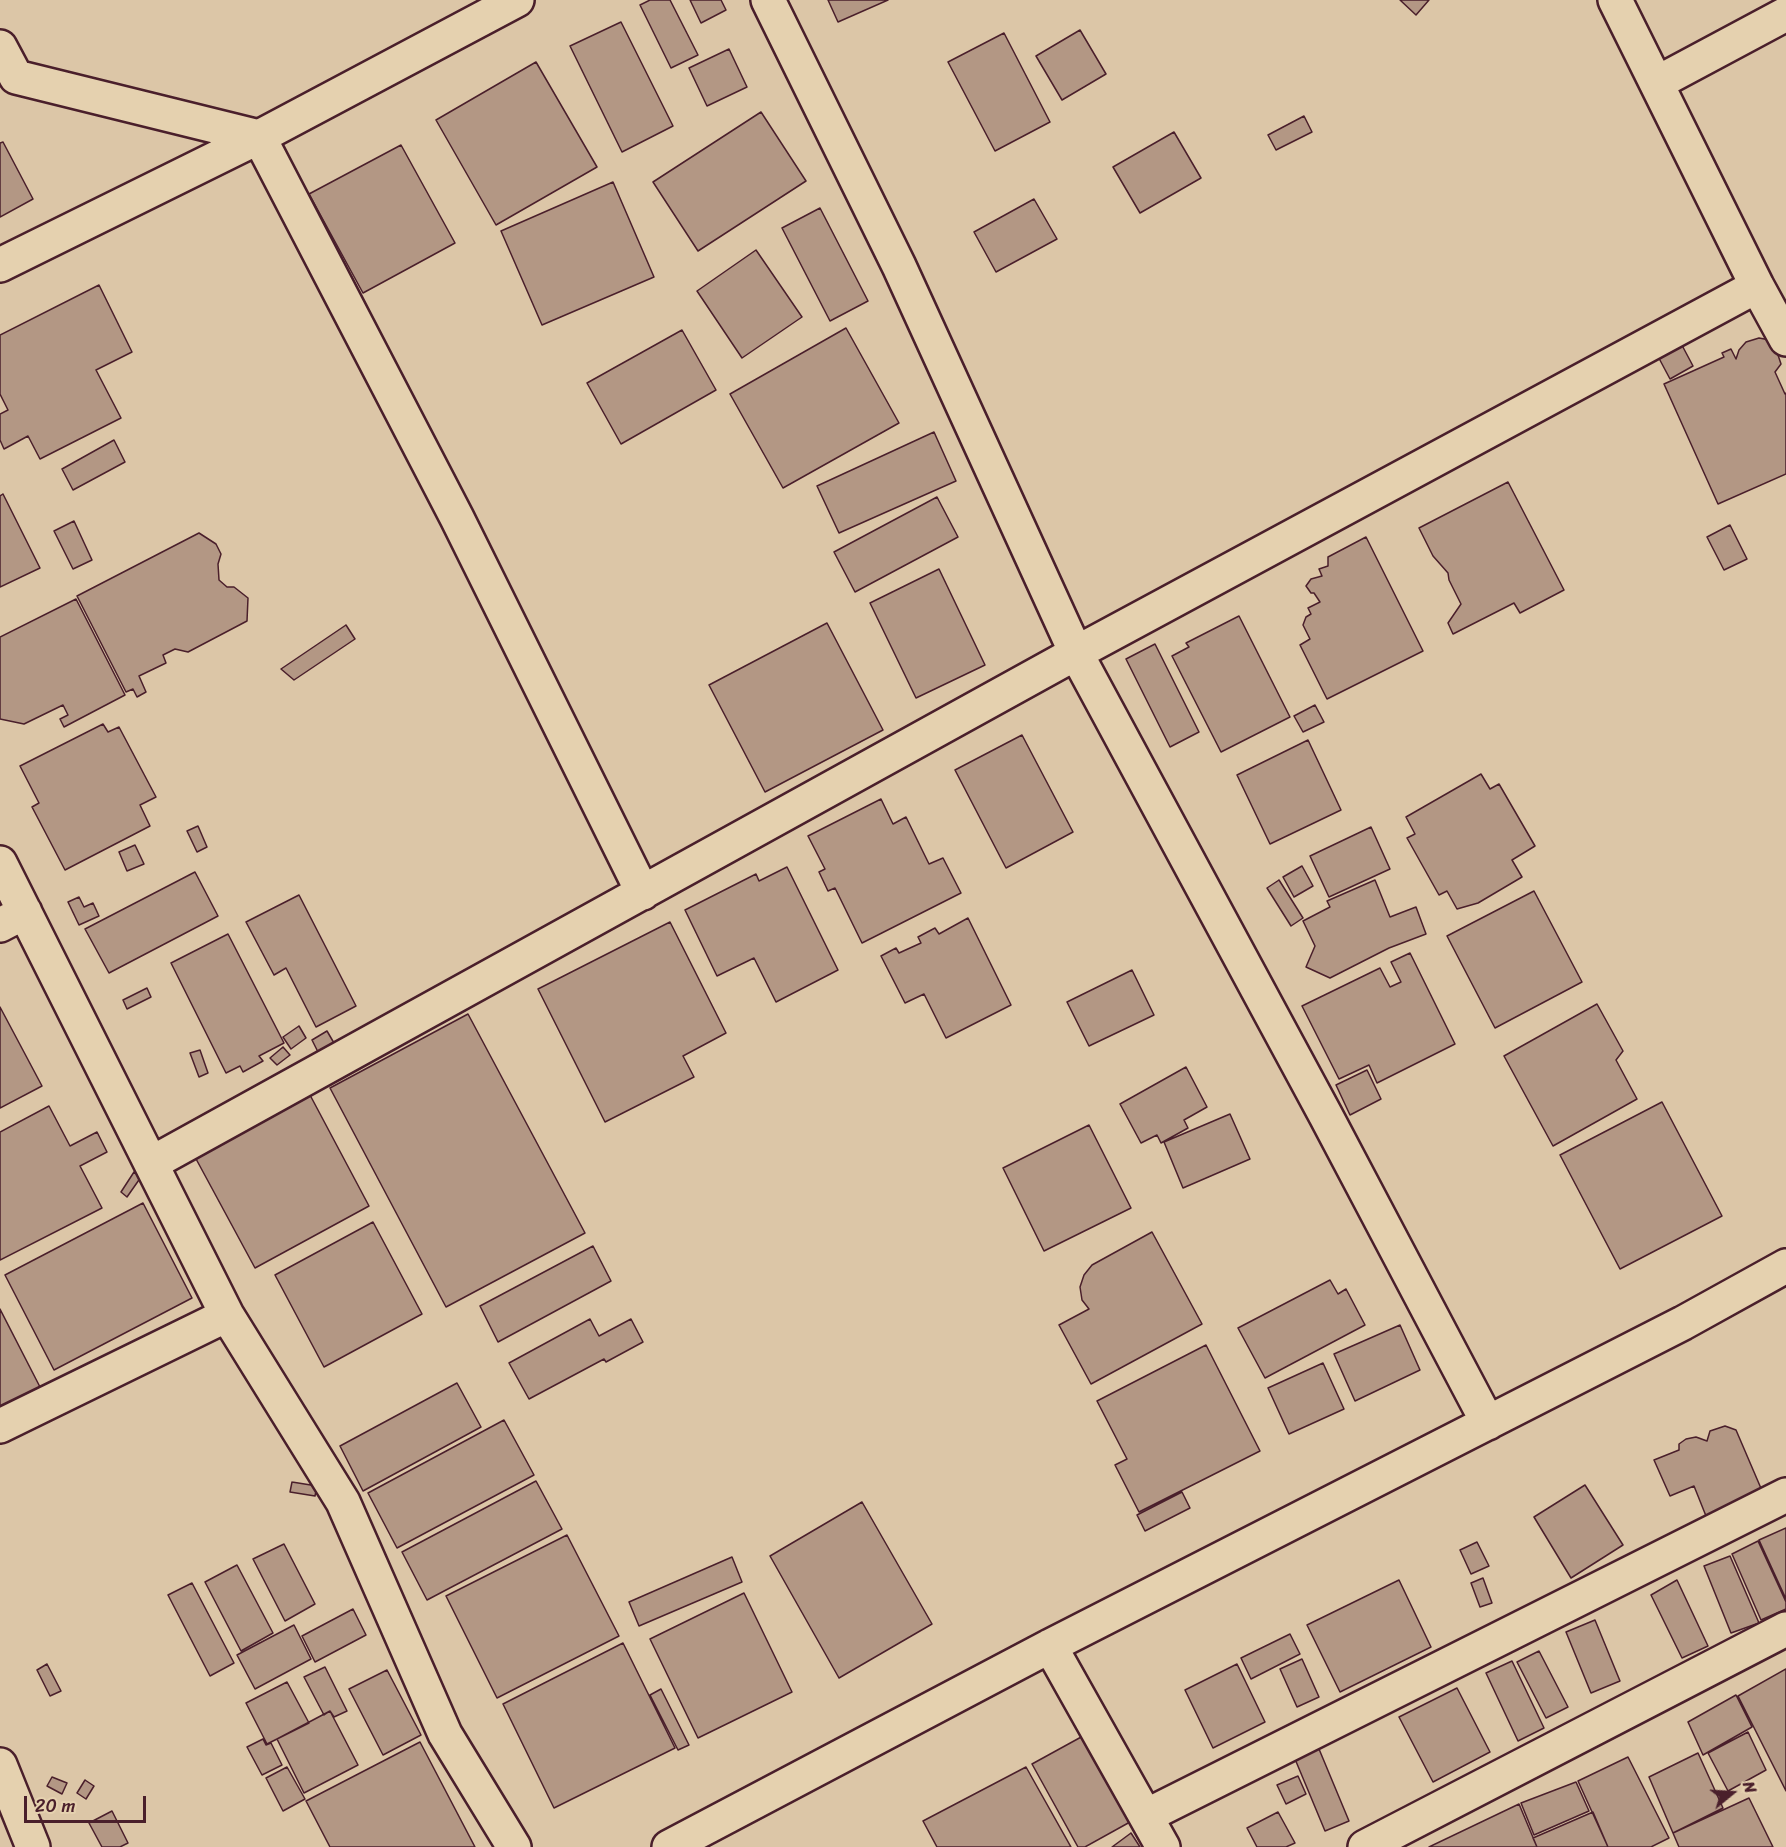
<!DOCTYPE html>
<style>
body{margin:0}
#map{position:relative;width:1786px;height:1847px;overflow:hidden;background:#dcc6a7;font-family:Sriracha,sans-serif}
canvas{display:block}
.north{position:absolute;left:1702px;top:1763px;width:60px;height:60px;-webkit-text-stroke:4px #e5d1af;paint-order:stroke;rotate:72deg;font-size:16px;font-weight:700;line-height:24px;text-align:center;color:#4a1f2b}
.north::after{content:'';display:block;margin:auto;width:21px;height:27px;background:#4a1f2b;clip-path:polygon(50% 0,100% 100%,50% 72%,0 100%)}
.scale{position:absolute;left:24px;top:1796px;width:122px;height:27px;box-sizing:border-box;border:3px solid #4a1f2b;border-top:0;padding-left:8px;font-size:18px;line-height:21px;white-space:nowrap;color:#4a1f2b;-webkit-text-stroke:4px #e5d1af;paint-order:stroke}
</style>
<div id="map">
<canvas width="1786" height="1847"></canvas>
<div class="north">N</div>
<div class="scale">20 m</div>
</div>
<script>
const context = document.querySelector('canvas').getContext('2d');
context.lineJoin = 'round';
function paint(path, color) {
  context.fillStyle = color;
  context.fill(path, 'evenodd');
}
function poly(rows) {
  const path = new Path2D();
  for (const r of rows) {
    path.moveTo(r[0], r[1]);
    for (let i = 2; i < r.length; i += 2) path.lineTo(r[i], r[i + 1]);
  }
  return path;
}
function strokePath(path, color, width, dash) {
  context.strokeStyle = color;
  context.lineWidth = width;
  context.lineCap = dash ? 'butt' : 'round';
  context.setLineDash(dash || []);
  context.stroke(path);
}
const building = poly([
 [650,0,670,0,698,55,671,68,640,5,650,0],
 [690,0,721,0,726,10,701,23,690,0],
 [828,0,888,0,838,22,828,0],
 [1400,0,1429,0,1416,15,1400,0],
 [621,22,673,126,622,152,570,46,621,22],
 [1080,30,1106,74,1062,100,1036,56,1080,30],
 [1004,33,1050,122,995,151,948,62,1004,33],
 [729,49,747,87,707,106,689,68,729,49],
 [536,62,597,167,496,225,436,120,536,62],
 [761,112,806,181,698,251,653,182,761,112],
 [1304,116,1312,132,1276,150,1268,135,1304,116],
 [1174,132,1201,178,1140,213,1113,167,1174,132],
 [3,142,33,199,0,217,0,143,3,142],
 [401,145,455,243,363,293,309,194,401,145],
 [613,182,654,277,542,325,501,231,613,182],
 [1034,199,1057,239,996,272,974,232,1034,199],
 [820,208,868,301,830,321,782,228,820,208],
 [756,250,802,317,742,358,697,291,756,250],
 [99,285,132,352,96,370,121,418,40,459,28,436,4,449,0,440,0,414,8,410,0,394,0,335,99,285],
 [846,328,899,423,783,488,730,394,846,328],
 [682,330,716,390,621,444,587,383,682,330],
 [1676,334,1693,366,1670,379,1653,347,1676,334],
 [1759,338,1770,340,1776,349,1781,364,1775,372,1785,394,1786,393,1786,474,1718,504,1664,384,1724,357,1722,353,1731,349,1736,359,1739,350,1746,342,1759,338],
 [934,432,956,481,839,533,817,486,934,432],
 [114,440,125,462,73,490,62,469,114,440],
 [1508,482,1564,590,1520,613,1514,603,1453,634,1448,623,1461,604,1449,580,1448,573,1433,556,1419,528,1508,482],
 [3,494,40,568,0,587,0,496,3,494],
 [937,497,958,537,855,592,834,552,937,497],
 [74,521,92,560,73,569,54,531,74,521],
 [1730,525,1747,559,1724,570,1707,537,1730,525],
 [199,533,216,544,221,554,218,564,219,580,227,587,234,587,248,598,247,621,188,652,175,649,163,655,166,663,139,676,146,692,137,697,133,689,126,692,77,596,199,533],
 [1366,537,1423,651,1327,699,1300,645,1310,639,1303,625,1306,617,1311,614,1308,608,1320,602,1314,593,1311,593,1306,586,1311,579,1322,576,1319,569,1328,566,1328,557,1366,537],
 [939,569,985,665,916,698,870,603,939,569],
 [76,599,125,695,64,727,60,719,68,715,63,705,24,724,0,719,0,637,76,599],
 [1239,616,1290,717,1221,752,1172,656,1189,647,1186,643,1239,616],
 [827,623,883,730,765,792,709,685,827,623],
 [346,625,355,639,294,680,281,669,346,625],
 [1155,644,1199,732,1170,747,1126,659,1155,644],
 [1315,705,1324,722,1303,732,1294,716,1315,705],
 [103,724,108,732,119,727,156,797,140,805,150,826,65,870,32,807,39,803,20,766,103,724],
 [1022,735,1073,832,1006,868,955,770,1022,735],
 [1308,740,1341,810,1270,844,1237,775,1308,740],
 [1481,774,1490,789,1499,784,1535,846,1512,860,1522,877,1478,903,1457,909,1447,891,1439,895,1407,838,1415,834,1406,817,1481,774],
 [881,799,893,824,906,817,929,864,943,858,961,893,862,943,835,888,828,891,819,872,825,869,808,836,881,799],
 [198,826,207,847,197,852,187,831,198,826],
 [1371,827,1390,869,1329,897,1310,856,1371,827],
 [135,845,144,864,127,871,119,852,135,845],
 [1302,866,1313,886,1294,897,1283,877,1302,866],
 [787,867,838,970,776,1002,754,958,717,976,685,910,756,874,759,881,787,867],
 [195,872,218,916,109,973,85,929,195,872],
 [1279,880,1303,918,1291,926,1267,888,1279,880],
 [1375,880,1390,917,1416,907,1426,934,1389,948,1330,978,1306,967,1315,946,1303,921,1330,907,1327,901,1375,880],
 [1534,891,1582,982,1495,1028,1447,936,1534,891],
 [299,895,356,1006,316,1027,286,968,274,975,246,922,299,895],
 [79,897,84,907,93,903,99,916,79,925,68,902,79,897],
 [968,918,1011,1005,946,1038,924,994,905,1003,881,956,896,948,899,953,921,943,918,937,935,928,939,934,968,918],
 [670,922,726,1033,683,1056,694,1077,605,1122,538,989,670,922],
 [228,934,284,1043,259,1056,263,1061,243,1072,240,1066,226,1073,171,963,228,934],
 [1410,953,1455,1044,1377,1083,1369,1065,1339,1079,1302,1006,1380,968,1390,987,1401,982,1391,962,1410,953],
 [1132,970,1154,1015,1089,1046,1067,1002,1132,970],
 [147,988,151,997,127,1009,123,1000,147,988],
 [1597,1004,1623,1051,1616,1060,1637,1099,1553,1146,1504,1056,1597,1004],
 [0,1007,42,1086,0,1108,0,1007],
 [468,1014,585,1233,446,1307,330,1088,468,1014],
 [299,1026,306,1038,291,1049,283,1037,299,1026],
 [327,1031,334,1043,318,1052,312,1040,327,1031],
 [283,1047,290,1055,277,1065,270,1058,283,1047],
 [200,1050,208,1073,199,1077,190,1053,200,1050],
 [1186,1067,1207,1107,1184,1120,1188,1128,1161,1143,1157,1135,1141,1143,1120,1104,1186,1067],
 [1367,1070,1381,1099,1350,1115,1336,1085,1367,1070],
 [310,1095,369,1206,255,1268,195,1157,310,1095],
 [1662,1102,1722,1216,1620,1269,1560,1155,1662,1102],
 [49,1106,70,1146,97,1132,107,1152,80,1166,102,1208,0,1260,0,1132,49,1106],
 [1230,1114,1250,1159,1183,1188,1164,1142,1230,1114],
 [1089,1125,1131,1208,1044,1251,1003,1168,1089,1125],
 [134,1172,141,1177,127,1197,121,1192,134,1172],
 [143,1203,192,1298,54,1370,5,1275,143,1203],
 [373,1222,422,1314,324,1367,275,1275,373,1222],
 [1152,1232,1202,1324,1091,1384,1059,1325,1089,1309,1082,1300,1080,1287,1084,1275,1092,1265,1152,1232],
 [593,1246,611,1281,498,1342,480,1306,593,1246],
 [1330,1280,1338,1294,1346,1289,1365,1325,1265,1378,1238,1328,1330,1280],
 [0,1309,40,1387,0,1408,0,1309],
 [590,1319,599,1336,631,1319,643,1342,606,1362,604,1359,529,1399,509,1363,590,1319],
 [1400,1325,1420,1370,1355,1401,1334,1354,1400,1325],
 [1206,1345,1260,1451,1139,1512,1115,1465,1127,1459,1097,1401,1206,1345],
 [1323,1363,1344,1409,1289,1434,1268,1388,1323,1363],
 [457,1383,481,1427,363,1491,340,1446,457,1383],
 [504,1420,534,1475,397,1548,368,1493,504,1420],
 [1725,1426,1736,1430,1763,1493,1706,1516,1694,1486,1670,1496,1654,1460,1679,1450,1679,1444,1686,1439,1696,1437,1707,1441,1710,1431,1725,1426],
 [536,1481,562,1529,427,1600,402,1552,536,1481],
 [292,1482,317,1486,315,1496,290,1492,292,1482],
 [1585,1485,1623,1545,1571,1578,1534,1517,1585,1485],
 [1182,1492,1190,1508,1145,1531,1137,1515,1182,1492],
 [862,1502,932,1624,839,1678,770,1556,862,1502],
 [1786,1528,1786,1599,1759,1540,1786,1528],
 [567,1535,619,1636,497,1698,446,1596,567,1535],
 [1758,1541,1786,1602,1786,1609,1761,1620,1732,1554,1758,1541],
 [1477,1542,1489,1566,1471,1574,1460,1550,1477,1542],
 [284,1544,315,1604,285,1621,253,1559,284,1544],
 [1730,1556,1759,1623,1731,1633,1704,1566,1730,1556],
 [732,1557,742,1582,639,1626,629,1602,732,1557],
 [237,1565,273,1633,241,1651,205,1582,237,1565],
 [1483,1578,1492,1603,1480,1607,1471,1583,1483,1578],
 [1399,1580,1431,1647,1340,1692,1307,1625,1399,1580],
 [1677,1580,1708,1646,1682,1658,1651,1595,1677,1580],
 [192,1583,234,1663,210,1676,168,1595,192,1583],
 [744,1593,792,1692,698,1738,650,1639,744,1593],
 [353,1609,366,1635,315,1662,302,1636,353,1609],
 [1595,1620,1620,1681,1591,1693,1566,1632,1595,1620],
 [294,1625,311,1659,255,1689,237,1655,294,1625],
 [1290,1634,1300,1654,1251,1679,1241,1658,1290,1634],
 [623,1643,675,1748,554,1808,503,1704,623,1643],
 [1539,1651,1568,1707,1546,1718,1517,1662,1539,1651],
 [1302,1659,1319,1697,1297,1707,1280,1669,1302,1659],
 [1512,1661,1544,1728,1518,1741,1486,1673,1512,1661],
 [47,1664,61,1691,50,1696,37,1670,47,1664],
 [1237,1664,1265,1722,1213,1748,1185,1690,1237,1664],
 [325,1667,347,1711,334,1717,330,1711,324,1715,304,1677,325,1667],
 [1786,1669,1786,1791,1738,1696,1786,1669],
 [387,1670,421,1735,383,1755,349,1689,387,1670],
 [287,1682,309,1723,267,1744,246,1703,287,1682],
 [1457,1688,1490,1752,1433,1782,1399,1717,1457,1688],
 [661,1689,689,1745,678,1750,650,1695,661,1689],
 [1736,1695,1752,1727,1703,1755,1688,1722,1736,1695],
 [330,1711,358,1765,304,1793,277,1739,330,1711],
 [1748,1732,1766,1770,1728,1791,1708,1753,1748,1732],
 [1083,1736,1130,1822,1085,1847,1078,1847,1032,1764,1083,1736],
 [263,1739,266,1745,271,1743,282,1765,262,1775,247,1747,263,1739],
 [420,1742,475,1847,330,1847,306,1801,420,1742],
 [1319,1749,1349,1821,1325,1831,1295,1759,1319,1749],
 [1698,1753,1723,1808,1673,1833,1649,1777,1698,1753],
 [1628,1757,1669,1838,1651,1847,1608,1847,1578,1781,1628,1757],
 [287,1767,305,1799,283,1811,266,1778,287,1767],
 [1026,1767,1071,1847,937,1847,923,1821,1026,1767],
 [1298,1776,1306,1794,1286,1804,1277,1785,1298,1776],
 [52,1777,67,1783,62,1794,47,1786,52,1777],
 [85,1780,94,1786,86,1799,77,1793,85,1780],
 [1576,1782,1589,1811,1534,1835,1521,1803,1576,1782],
 [1749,1798,1773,1847,1679,1847,1673,1833,1749,1798],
 [1519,1804,1537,1847,1429,1847,1519,1804],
 [112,1811,128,1843,120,1847,102,1847,89,1823,112,1811],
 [1278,1812,1295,1843,1286,1847,1257,1847,1247,1828,1278,1812],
 [1593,1812,1608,1847,1537,1847,1533,1838,1593,1812],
 [1131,1833,1140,1847,1112,1847,1131,1833]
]);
paint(building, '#b39784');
strokePath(building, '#4a1f2b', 1.5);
const minor = poly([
 [768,0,899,266,1076,653,1326,1116,1488,1423],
 [1615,0,1757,286,1786,339],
 [0,47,16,77,259,137,457,518,643,893],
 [1657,83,1786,14],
 [0,265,259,137,517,0],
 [0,863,227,1315,343,1502,445,1734,514,1847],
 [0,925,25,912],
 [152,1163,1076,653,1757,286],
 [0,1426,227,1315],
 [1050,1646,1163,1847],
 [0,1765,33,1847],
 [1146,1816,1786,1495],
 [669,1847,1050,1646,1683,1323,1786,1266],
 [1365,1847,1786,1629]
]);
strokePath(minor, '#4a1f2b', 38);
strokePath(minor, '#e5d1af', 33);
</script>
